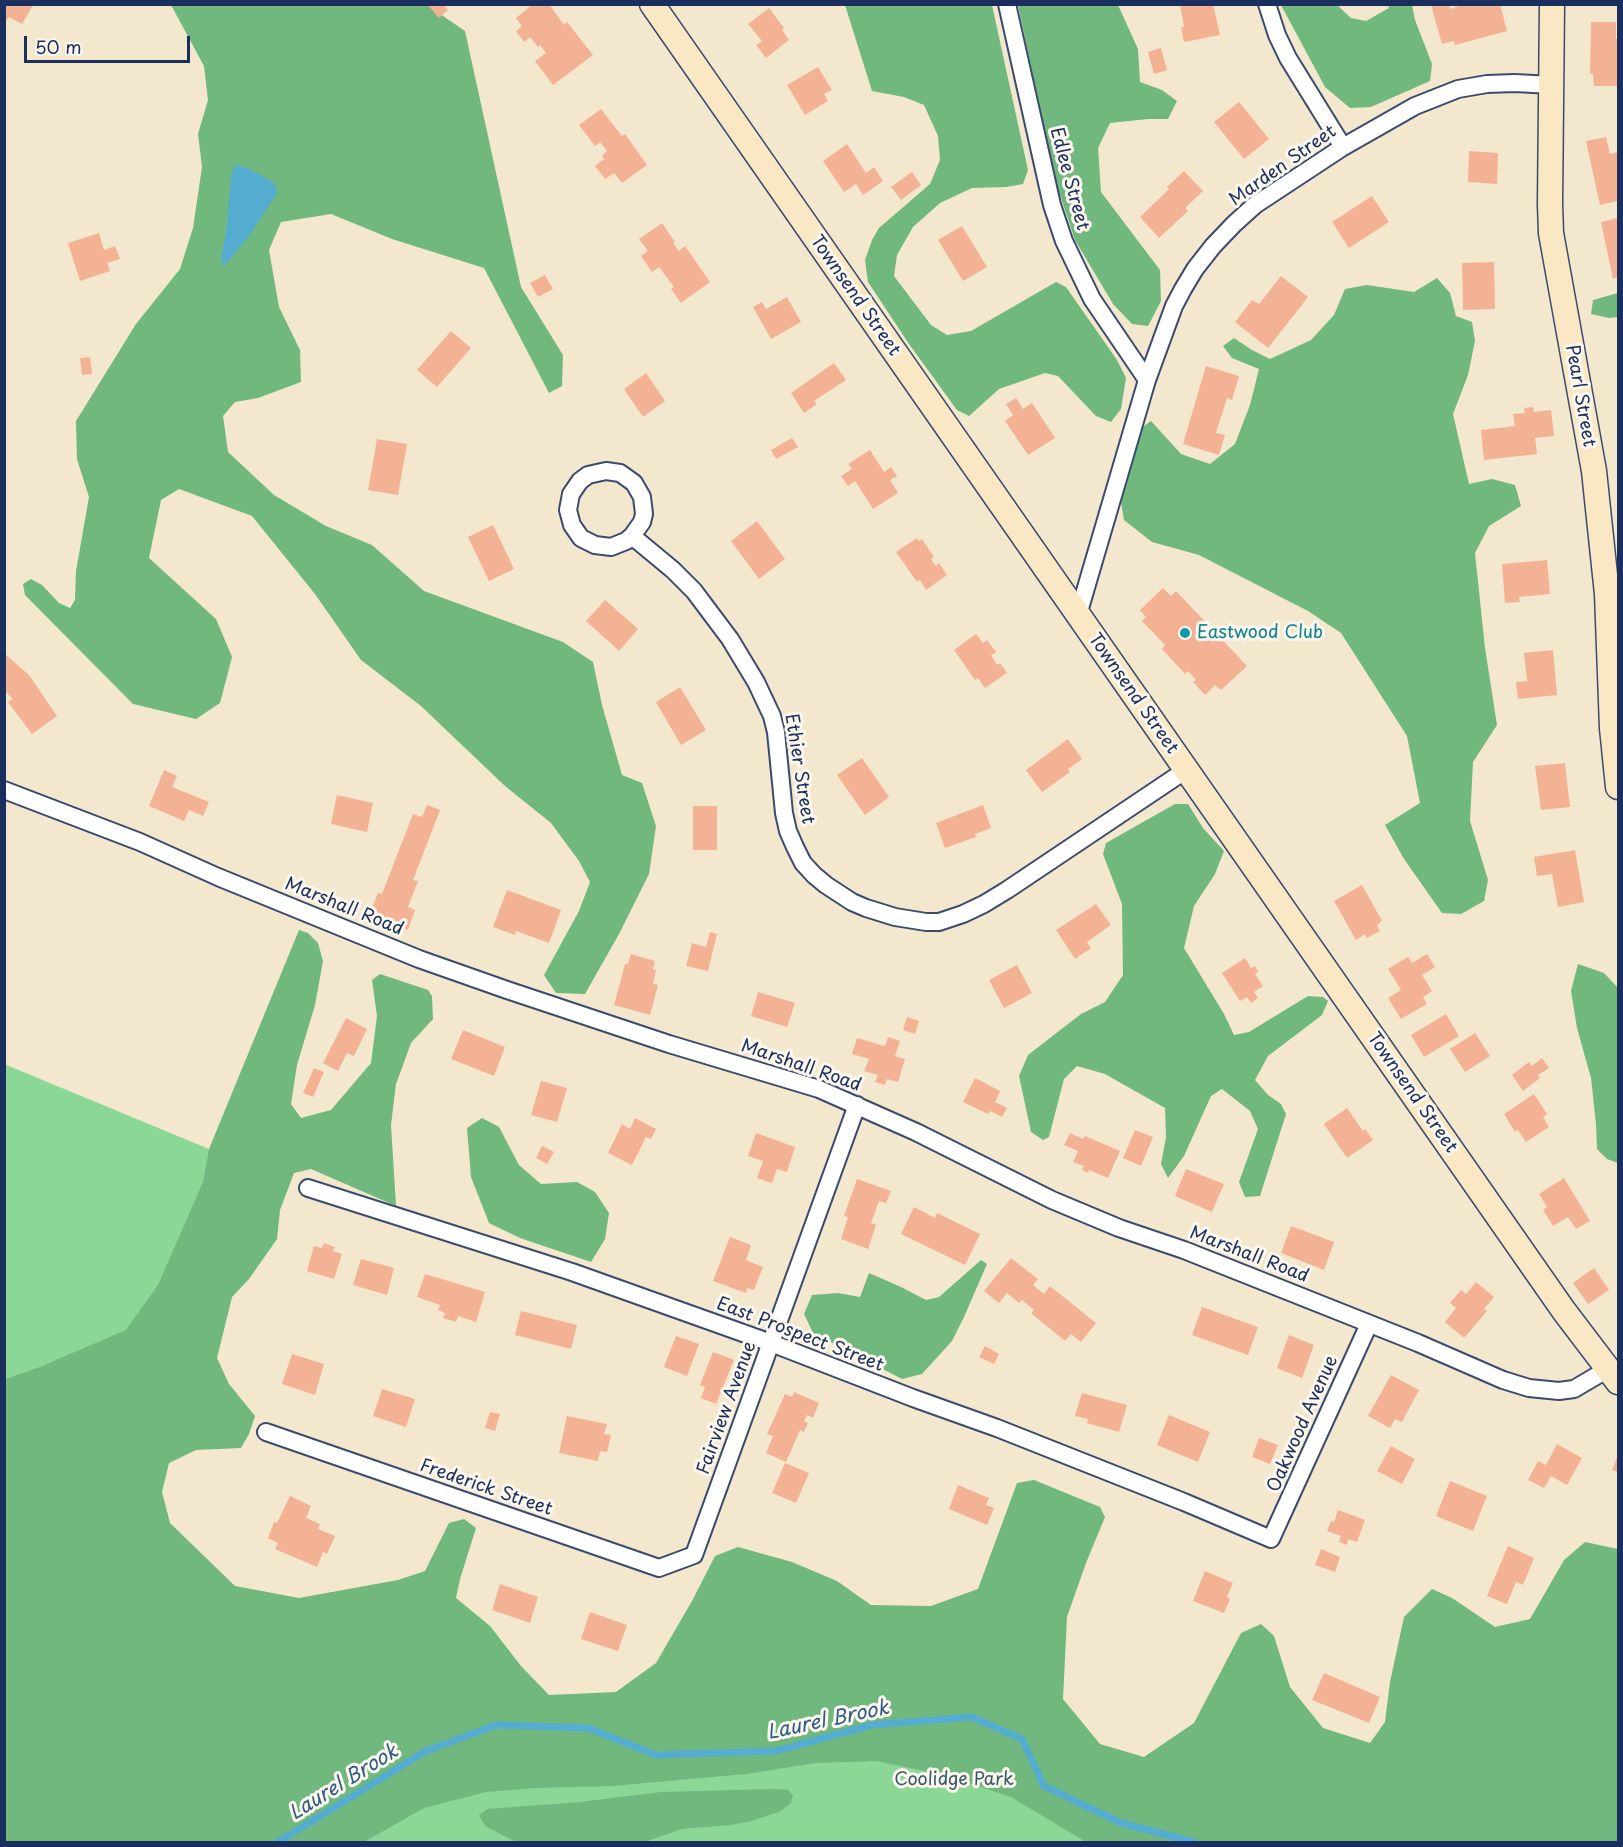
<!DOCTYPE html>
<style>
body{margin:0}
#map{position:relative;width:1623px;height:1847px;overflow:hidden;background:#f3e7ce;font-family:"Playpen Sans",sans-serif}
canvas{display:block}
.frame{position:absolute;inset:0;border:6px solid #1b2f5e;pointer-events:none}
.scale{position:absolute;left:24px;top:36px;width:166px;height:27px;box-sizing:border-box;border:3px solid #1b2f5e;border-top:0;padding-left:8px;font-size:18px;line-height:21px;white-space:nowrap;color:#1b2f5e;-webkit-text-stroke:4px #fbf7ec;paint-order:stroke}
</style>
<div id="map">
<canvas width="1623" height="1847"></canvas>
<div class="frame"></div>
<div class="scale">50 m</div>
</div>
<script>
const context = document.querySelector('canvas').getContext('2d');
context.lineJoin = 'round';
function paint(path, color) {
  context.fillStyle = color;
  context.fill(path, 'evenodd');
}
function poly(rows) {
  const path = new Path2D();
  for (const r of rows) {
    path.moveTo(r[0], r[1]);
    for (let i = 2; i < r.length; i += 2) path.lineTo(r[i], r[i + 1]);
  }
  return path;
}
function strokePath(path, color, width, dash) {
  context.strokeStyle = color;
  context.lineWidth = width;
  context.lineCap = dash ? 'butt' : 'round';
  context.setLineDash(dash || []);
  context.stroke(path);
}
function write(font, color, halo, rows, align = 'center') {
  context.font = font + ' "Playpen Sans",sans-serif';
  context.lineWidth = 6;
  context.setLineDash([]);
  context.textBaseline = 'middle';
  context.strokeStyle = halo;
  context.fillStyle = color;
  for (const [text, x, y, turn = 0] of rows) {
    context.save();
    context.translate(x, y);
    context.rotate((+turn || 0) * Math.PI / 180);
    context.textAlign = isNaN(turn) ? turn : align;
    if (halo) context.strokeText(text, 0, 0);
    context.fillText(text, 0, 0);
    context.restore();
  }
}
paint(poly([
 [4,1064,209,1149,225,1179,156,1370,42,1366,5,1379],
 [872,1725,1194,1842,278,1842,426,1751]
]), '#8bd795');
paint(poly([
 [171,5,427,5,465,31,521,287,563,355,562,386,549,393,484,268,392,239,331,214,281,222,269,250,279,307,300,350,301,382,258,398,235,402,223,416,228,452,274,495,326,526,372,545,424,591,563,642,593,662,602,705,622,775,642,783,656,826,649,874,619,934,585,994,556,993,544,975,579,911,590,882,579,861,551,823,505,786,421,706,361,660,315,594,252,516,179,489,161,500,149,558,216,619,232,657,220,703,196,719,133,704,25,595,23,584,31,579,42,585,59,603,70,608,75,600,76,571,89,497,77,459,76,421,136,324,180,269,193,228,202,167,198,134,208,100,204,66],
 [845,5,992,5,1028,170,1023,184,1006,187,972,188,940,203,913,227,897,255,894,276,931,325,947,335,971,331,1056,282,1066,287,1117,360,1126,378,1121,409,1111,422,1096,416,1058,376,1045,373,999,389,969,416,957,410,909,344,868,282,865,260,872,240,879,228,930,184,940,160,938,136,924,105,904,97,872,91],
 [1018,5,1118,5,1138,49,1140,82,1162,90,1177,101,1168,119,1148,119,1110,123,1098,148,1101,192,1160,270,1161,301,1148,326,1132,324,1113,304,1075,240,1055,180],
 [1281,5,1337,5,1351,18,1366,21,1389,8,1388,5,1412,5,1415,20,1432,64,1430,81,1371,107,1350,108,1325,87],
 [1437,278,1450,293,1456,316,1472,322,1475,341,1468,375,1453,414,1469,484,1492,479,1515,485,1521,506,1489,526,1475,553,1485,648,1497,725,1473,762,1470,821,1488,880,1484,901,1461,914,1442,913,1404,859,1385,825,1420,803,1407,736,1341,633,1308,611,1199,555,1152,542,1124,520,1120,496,1140,429,1151,421,1181,454,1210,464,1235,444,1250,405,1259,369,1232,358,1223,346,1234,338,1252,350,1270,359,1311,340,1334,315,1345,289,1367,285,1414,292],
 [1618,293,1618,317,1609,318,1591,314,1593,300],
 [1175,804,1188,804,1203,828,1224,851,1215,874,1194,906,1184,948,1224,1014,1234,1035,1249,1032,1308,996,1323,997,1328,1001,1322,1015,1268,1056,1255,1080,1268,1095,1281,1104,1286,1114,1260,1196,1245,1197,1239,1182,1258,1129,1250,1111,1222,1089,1211,1096,1184,1156,1168,1178,1161,1164,1166,1137,1165,1108,1105,1074,1077,1066,1064,1079,1049,1137,1043,1140,1031,1132,1019,1076,1028,1055,1081,1014,1105,1002,1123,975,1122,904,1103,854,1106,843],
 [299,930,308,933,318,943,323,961,315,1005,297,1065,291,1104,301,1118,331,1110,371,1063,377,1016,372,980,380,974,428,990,432,996,433,1019,411,1043,396,1084,391,1125,396,1206,311,1169,294,1173,280,1210,277,1239,249,1279,232,1297,217,1358,229,1384,255,1416,249,1434,241,1448,196,1450,169,1463,162,1492,170,1523,235,1586,299,1598,398,1580,425,1571,449,1523,464,1519,476,1528,460,1579,456,1598,490,1626,521,1666,549,1695,616,1692,656,1663,692,1601,715,1556,738,1547,792,1562,837,1581,871,1605,931,1606,978,1589,1017,1483,1034,1480,1100,1507,1105,1517,1086,1563,1067,1617,1063,1699,1100,1744,1144,1757,1194,1723,1241,1633,1261,1624,1274,1636,1290,1687,1323,1728,1370,1743,1385,1722,1390,1682,1404,1617,1432,1589,1452,1598,1495,1627,1530,1619,1564,1560,1585,1542,1618,1549,1618,1842,1086,1842,1011,1797,944,1775,876,1761,816,1763,746,1774,612,1786,535,1788,486,1792,424,1808,364,1842,5,1842,5,1379,42,1366,126,1330,158,1285,203,1182,209,1149],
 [1578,964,1604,973,1618,988,1618,1163,1607,1159,1597,1149,1596,1124,1591,1078,1577,1028,1571,991],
 [482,1118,499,1127,519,1165,541,1184,577,1182,595,1192,609,1213,605,1239,591,1262,520,1238,489,1223,471,1177,467,1128],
 [981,1260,987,1264,964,1317,952,1341,922,1374,902,1379,813,1333,804,1314,812,1295,838,1293,860,1297,869,1273,901,1287,926,1300,939,1297],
 [774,1789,788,1790,793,1796,791,1803,779,1812,751,1821,731,1825,682,1829,644,1842,522,1842,512,1840,485,1826,479,1815,487,1809,580,1802,661,1792]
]), '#70b87e');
paint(poly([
 [235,165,247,168,271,181,276,186,277,193,249,236,224,266,221,260,227,226,231,177]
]), '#54acd1');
strokePath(poly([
 [278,1842,426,1751,496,1725,588,1728,656,1755,776,1751,872,1725,972,1717,1022,1739,1044,1786,1121,1823,1194,1842]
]), '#54acd1', 7);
paint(poly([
 [4,4,34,4,22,24,9,17,7,20,4,18],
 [427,4,443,4,448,10,439,18],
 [533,4,549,4,564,25,567,22,593,55,553,85,535,61,546,53,540,45,538,47,530,37,524,42,516,31,522,26,516,18],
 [1180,4,1213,4,1220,35,1184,42,1181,27,1184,27],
 [1449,4,1450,9,1465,4,1500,4,1507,31,1455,45,1454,41,1442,44,1431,5],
 [769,8,784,28,782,30,789,40,766,58,756,45,762,41,748,24],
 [1591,22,1616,22,1616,39,1618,39,1618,86,1594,86,1593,74,1590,74],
 [1161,48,1167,70,1154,74,1148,52],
 [818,67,832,90,824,94,828,101,805,115,787,85],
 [1239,102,1269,139,1244,159,1214,122],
 [601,109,622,136,625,134,647,165,622,183,614,173,605,179,595,166,604,159,602,156,607,151,600,142,595,146,579,125],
 [1606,137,1610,154,1618,152,1618,201,1600,205,1586,141],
 [847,144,866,173,874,167,883,181,863,195,856,184,844,192,823,161],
 [1469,151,1498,153,1497,184,1468,182],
 [1184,171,1203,191,1185,208,1188,211,1159,238,1140,217,1169,189,1167,187],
 [912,172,921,185,901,200,891,187],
 [1372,196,1389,222,1349,248,1332,222],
 [1618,218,1618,277,1613,279,1601,222],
 [662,223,675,242,673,243,679,251,685,246,710,282,681,303,671,289,674,287,659,267,652,272,641,256,648,251,639,239],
 [962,226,987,267,963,281,938,240],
 [99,233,104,250,115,246,120,259,107,263,110,271,80,281,68,243],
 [1494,262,1495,309,1463,310,1462,263],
 [545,275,553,289,538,297,530,283],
 [1281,276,1308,297,1268,348,1235,322,1252,300,1259,304],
 [787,297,801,322,771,339,753,307,762,302,766,309],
 [451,331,471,348,437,387,417,370],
 [90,357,92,374,82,375,80,358],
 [834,363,846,380,814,401,817,404,804,413,791,393],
 [1206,366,1239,376,1232,400,1227,398,1216,433,1225,435,1219,455,1183,444],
 [646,373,665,401,643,417,624,389],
 [1016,398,1023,409,1032,403,1055,438,1028,455,1005,421,1013,415,1006,404],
 [1533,407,1534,412,1551,410,1554,436,1535,438,1537,454,1484,460,1481,430,1515,426,1513,414,1525,413,1524,408],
 [792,438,798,447,776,459,771,450],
 [377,439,407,444,398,495,368,490],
 [870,450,884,472,891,467,897,476,890,480,898,493,873,509,855,481,848,486,841,476,852,469,848,464],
 [757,521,785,559,759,579,731,541],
 [493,525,514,569,489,581,468,537],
 [917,538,919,541,922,539,934,557,931,559,936,566,939,563,947,575,926,590,920,580,917,582,896,552],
 [1547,560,1550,594,1519,597,1520,602,1505,603,1502,564],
 [1163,588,1171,596,1176,591,1247,666,1221,690,1215,685,1205,695,1193,682,1196,680,1188,671,1185,674,1162,649,1165,645,1142,621,1146,617,1140,610],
 [605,600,638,629,619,651,586,621],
 [976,634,983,643,987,640,996,652,991,655,997,665,1000,663,1007,673,985,688,978,678,975,680,954,650],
 [1553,650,1557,695,1518,699,1516,682,1527,681,1524,653],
 [4,653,29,675,57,716,32,734,8,702,13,699,4,690],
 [680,687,706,730,681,745,656,702],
 [1068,739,1082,759,1068,769,1070,772,1042,792,1026,770],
 [862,758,889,797,865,815,837,775],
 [1565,763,1570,807,1541,810,1535,766],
 [164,770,177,776,172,787,209,802,203,816,189,810,184,821,149,806],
 [337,795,373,803,367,832,331,824],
 [427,805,440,810,413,880,418,881,408,907,415,910,408,930,369,915,378,893,382,894,413,814,422,817],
 [983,805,991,828,975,834,976,837,945,848,936,823],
 [693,806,717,806,717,850,693,850],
 [1575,850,1584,902,1558,907,1552,874,1537,876,1534,857],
 [1362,885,1382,921,1377,925,1380,931,1367,938,1365,934,1356,940,1334,901],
 [507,890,561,910,549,943,516,931,515,935,493,927],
 [1096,904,1111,925,1087,942,1091,948,1075,959,1056,930],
 [710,932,717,934,708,971,686,966,692,943,706,947],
 [631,954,655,961,653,969,656,970,653,984,658,985,650,1015,614,1005,625,964,628,964],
 [1427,954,1435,967,1422,975,1432,991,1423,997,1427,1004,1401,1019,1388,998,1401,990,1388,969,1408,957,1412,963],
 [1245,958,1251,968,1255,966,1258,972,1255,974,1263,986,1254,992,1258,998,1251,1003,1247,997,1240,1001,1222,973],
 [1017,965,1032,993,1004,1008,989,980],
 [758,992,795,1003,787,1027,751,1016],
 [1446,1014,1459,1036,1424,1057,1411,1035],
 [907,1017,919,1021,915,1034,903,1030],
 [346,1018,367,1029,354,1056,347,1053,338,1071,323,1063],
 [463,1030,505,1047,494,1076,451,1059],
 [1475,1033,1490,1056,1465,1072,1450,1049],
 [888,1037,900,1041,895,1056,905,1059,898,1082,887,1079,885,1085,875,1082,878,1075,864,1071,869,1059,852,1054,857,1038,885,1046],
 [1542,1058,1549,1068,1538,1075,1540,1078,1523,1091,1512,1075,1529,1062,1532,1066],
 [314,1068,324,1072,313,1097,303,1093],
 [975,1078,1000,1091,995,1102,1007,1108,1002,1117,990,1111,988,1114,963,1102],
 [541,1081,567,1088,557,1122,531,1115],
 [1534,1094,1547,1114,1543,1117,1549,1127,1526,1142,1518,1130,1515,1132,1504,1114],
 [1347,1108,1363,1131,1365,1129,1373,1140,1347,1158,1324,1124],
 [635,1118,656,1129,651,1139,646,1137,632,1165,608,1153,622,1124,630,1129],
 [1135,1130,1153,1137,1141,1166,1123,1158],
 [756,1133,795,1147,787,1172,777,1169,772,1183,757,1178,763,1161,748,1156],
 [1070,1133,1083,1139,1085,1136,1120,1151,1108,1178,1089,1170,1088,1173,1082,1170,1084,1166,1073,1162,1078,1151,1064,1145],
 [542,1146,554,1152,547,1164,536,1158],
 [1186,1169,1224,1184,1212,1212,1175,1196],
 [1564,1178,1590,1221,1576,1229,1568,1217,1553,1226,1543,1210,1547,1207,1539,1194],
 [857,1179,891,1191,886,1203,879,1201,871,1223,876,1225,868,1249,841,1239,848,1217,844,1216],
 [914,1207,935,1218,937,1213,980,1234,965,1265,901,1234],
 [1291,1226,1334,1242,1324,1270,1281,1253],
 [730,1237,751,1245,746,1260,763,1267,754,1290,747,1288,746,1293,713,1281],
 [324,1243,335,1247,333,1251,342,1254,334,1279,307,1271,314,1246,322,1248],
 [1011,1258,1038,1279,1033,1285,1044,1294,1050,1286,1096,1323,1081,1342,1071,1334,1065,1341,1031,1313,1034,1310,1022,1300,1019,1303,1007,1293,999,1303,984,1291],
 [361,1259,394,1268,387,1295,353,1285],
 [1594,1268,1609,1290,1588,1304,1573,1283],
 [425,1274,485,1292,476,1322,458,1316,456,1322,443,1318,445,1313,438,1310,440,1305,417,1297],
 [1476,1282,1494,1297,1484,1309,1487,1311,1464,1338,1445,1322,1456,1308,1450,1303,1461,1290,1466,1294],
 [1202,1307,1258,1327,1248,1355,1192,1335],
 [521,1311,577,1325,571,1349,515,1335],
 [1289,1335,1314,1345,1302,1378,1277,1368],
 [676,1336,699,1344,687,1376,664,1367],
 [985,1346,999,1354,994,1364,979,1357],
 [713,1352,734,1360,716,1404,701,1398,705,1387,700,1385],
 [292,1354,324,1364,315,1395,282,1384],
 [1391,1375,1419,1390,1402,1422,1395,1419,1390,1428,1368,1416],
 [382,1389,415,1399,406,1427,373,1416],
 [794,1392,819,1403,813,1418,807,1415,804,1421,808,1423,804,1432,800,1430,786,1462,766,1453,773,1436,767,1434,785,1394,792,1397],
 [1082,1393,1127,1405,1119,1432,1087,1423,1088,1419,1075,1416],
 [490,1412,500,1414,495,1431,485,1428],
 [1169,1415,1210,1432,1198,1462,1157,1445],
 [567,1416,607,1424,604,1434,611,1435,607,1452,600,1451,598,1461,559,1453],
 [1259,1438,1278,1445,1270,1464,1252,1457],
 [1557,1444,1582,1458,1567,1485,1551,1476,1544,1488,1528,1480,1538,1461,1546,1465],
 [1391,1446,1415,1459,1402,1484,1377,1471],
 [1618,1455,1618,1472,1612,1470],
 [785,1463,809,1473,796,1503,772,1493],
 [1450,1481,1487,1496,1473,1531,1436,1516],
 [958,1485,989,1498,986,1505,994,1508,987,1525,949,1509],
 [290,1496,311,1506,306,1518,320,1524,318,1529,335,1536,327,1554,323,1552,317,1567,275,1549,278,1543,268,1538,274,1522,277,1523],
 [1338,1510,1365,1520,1357,1542,1348,1539,1347,1545,1339,1542,1341,1536,1327,1531,1331,1521,1334,1522],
 [1508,1546,1534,1558,1523,1585,1516,1582,1507,1604,1487,1596],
 [1321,1549,1340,1557,1335,1572,1315,1565],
 [1205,1571,1233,1583,1227,1597,1230,1599,1224,1613,1193,1601],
 [500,1584,538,1597,530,1623,492,1610],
 [590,1612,627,1625,618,1651,581,1639],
 [1324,1673,1380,1697,1369,1723,1312,1700]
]), '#f4b295');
const street = poly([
 [1007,4,1052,205,1064,241,1092,299,1147,380],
 [1267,4,1277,35,1288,58,1343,147],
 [632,536,642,522,644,514,642,497,634,483,620,473,606,471,588,475,580,481,571,494,568,510,572,525,581,538,595,545,611,547,626,541,632,536,673,570,694,591,730,639,756,682,772,716,776,732,784,813,788,831,795,847,803,863,814,875,826,885,852,902,866,908,895,917,926,922,939,922,963,914,984,904,1007,890,1186,770],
 [1078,615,1147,380,1174,306,1183,289,1195,269,1213,246,1234,224,1255,205,1343,147,1415,106,1458,89,1487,84,1515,83,1552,85],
 [4,790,140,842,218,877,419,959,507,990,669,1044,819,1089,916,1132,1052,1200,1119,1228,1184,1250,1418,1343,1503,1380,1529,1388,1559,1391,1574,1389,1608,1369],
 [308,1188,572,1272,771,1343,913,1398,997,1428,1184,1502,1271,1539,1369,1324],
 [266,1432,659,1568,694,1555,857,1105]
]);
const secondary = poly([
 [652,4,1564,1311,1618,1382],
 [1552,4,1550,204,1551,233,1594,471,1607,594,1612,728,1618,787]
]);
strokePath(street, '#3b4b6f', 20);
strokePath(secondary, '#3b4b6f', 27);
strokePath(street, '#fff', 16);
strokePath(secondary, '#fae7c3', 24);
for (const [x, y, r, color] of [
 [1185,633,6,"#0f9aa8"]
]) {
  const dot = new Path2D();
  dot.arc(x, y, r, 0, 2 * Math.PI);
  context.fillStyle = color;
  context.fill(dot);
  strokePath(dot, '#fbf7ec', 2);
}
write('18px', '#1b2f5e', '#fbf7ec', [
 ["Marden Street",1283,166,-35],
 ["Edlee Street",1069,179,75],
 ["Townsend Street",855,296,55],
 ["Pearl Street",1580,396,80],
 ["Townsend Street",1133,694,55],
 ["Ethier Street",799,769,81],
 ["Marshall Road",344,907,22],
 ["Marshall Road",801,1066,19],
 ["Townsend Street",1412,1093,55],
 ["Marshall Road",1249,1255,21],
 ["East Prospect Street",800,1335,21],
 ["Fairview Avenue",727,1408,-70],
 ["Oakwood Avenue",1303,1424,-66],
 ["Frederick Street",486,1488,19]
]);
write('18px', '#0d838f', '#fbf7ec', [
 ["Eastwood Club",1197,633]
], 'left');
write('18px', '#37596c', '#fbf7ec', [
 ["Coolidge Park",954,1780]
]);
write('italic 20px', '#2f5b86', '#fbf7ec', [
 ["Laurel Brook",828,1721,-12],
 ["Laurel Brook",344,1783,-32]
]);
</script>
